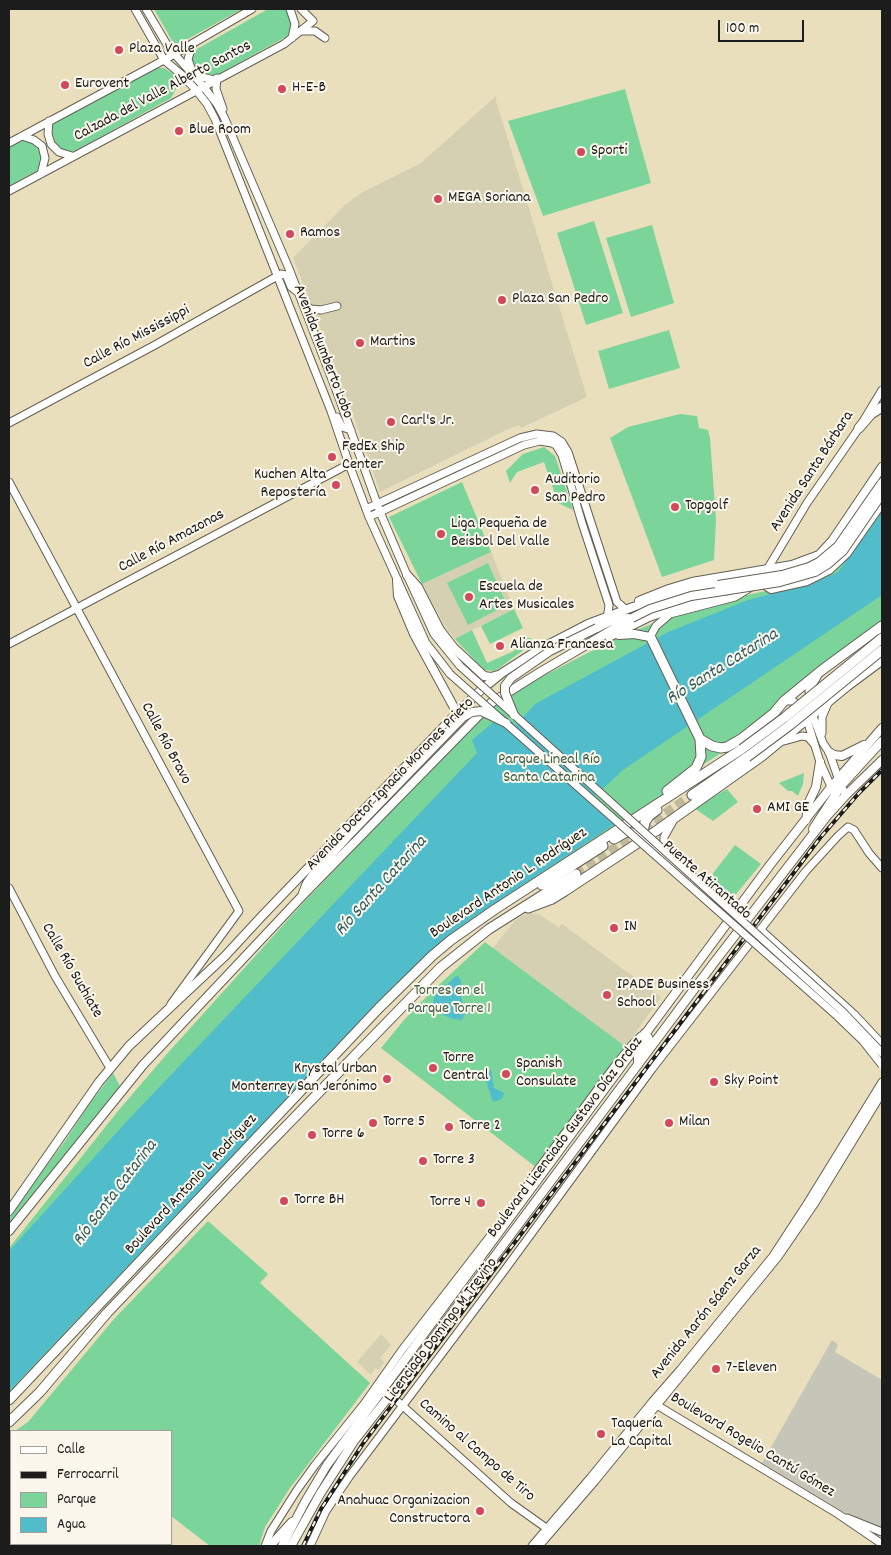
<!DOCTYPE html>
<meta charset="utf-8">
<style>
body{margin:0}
#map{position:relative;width:891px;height:1555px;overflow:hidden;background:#e9dfbc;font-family:Dekko,sans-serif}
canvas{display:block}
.frame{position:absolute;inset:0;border:10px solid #1c1c1c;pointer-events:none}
.legend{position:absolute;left:10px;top:1430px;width:162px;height:115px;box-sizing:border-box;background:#fbf7ec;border:1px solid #a29f99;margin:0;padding:6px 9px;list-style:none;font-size:15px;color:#1c1c1c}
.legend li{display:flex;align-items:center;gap:10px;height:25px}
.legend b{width:25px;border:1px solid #a29f99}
.scale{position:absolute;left:718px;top:20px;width:86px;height:22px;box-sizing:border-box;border:2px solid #1c1c1c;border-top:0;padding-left:6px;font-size:15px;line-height:18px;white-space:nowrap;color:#1c1c1c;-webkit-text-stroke:4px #fbf7ec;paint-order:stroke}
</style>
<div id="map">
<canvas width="891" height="1555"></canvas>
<div class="frame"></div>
<ul class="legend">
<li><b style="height:6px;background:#fff"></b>Calle</li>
<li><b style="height:6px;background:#1c1c1c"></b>Ferrocarril</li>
<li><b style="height:14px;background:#7bd59b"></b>Parque</li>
<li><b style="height:14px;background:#51bdcb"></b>Agua</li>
</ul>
<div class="scale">100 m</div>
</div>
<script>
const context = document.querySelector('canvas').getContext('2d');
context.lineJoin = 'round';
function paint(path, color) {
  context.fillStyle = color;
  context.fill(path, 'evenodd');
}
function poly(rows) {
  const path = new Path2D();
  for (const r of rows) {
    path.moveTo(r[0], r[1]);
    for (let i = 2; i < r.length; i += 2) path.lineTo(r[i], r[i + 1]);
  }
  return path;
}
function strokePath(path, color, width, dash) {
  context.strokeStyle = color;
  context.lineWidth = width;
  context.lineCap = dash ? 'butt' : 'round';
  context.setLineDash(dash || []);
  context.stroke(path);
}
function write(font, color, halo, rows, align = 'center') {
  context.font = font + ' Dekko,sans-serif';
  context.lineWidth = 4;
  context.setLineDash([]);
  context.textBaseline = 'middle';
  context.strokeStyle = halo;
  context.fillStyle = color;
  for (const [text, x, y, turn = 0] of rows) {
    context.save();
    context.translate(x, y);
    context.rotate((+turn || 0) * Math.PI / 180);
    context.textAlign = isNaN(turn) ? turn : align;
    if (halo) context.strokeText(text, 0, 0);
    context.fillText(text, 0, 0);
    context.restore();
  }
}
paint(poly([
 [496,96,496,101,587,397,521,428,519,425,504,431,380,492,345,392,293,258,345,205,361,193,421,163],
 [491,552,514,609,455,639,446,628,422,584],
 [528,913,539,914,559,928,562,924,661,997,604,1077,578,1011,493,948,516,919],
 [381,1334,391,1345,380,1358,384,1362,379,1370,375,1368,371,1375,357,1362]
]), '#d5d0b1');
paint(poly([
 [832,1340,838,1345,835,1352,882,1380,882,1529,844,1512,762,1463]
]), '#c5c5b8');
paint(poly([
 [154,9,242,9,175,46],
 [268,9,285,9,290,14,293,22,291,34,215,76,205,76,197,72,192,63,192,55,197,49],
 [154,68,164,68,172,73,176,80,176,89,171,98,75,151,63,152,54,146,49,134,50,125],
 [625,89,651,183,543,216,508,121],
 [19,140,30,141,38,146,42,153,42,163,37,171,9,186,9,146],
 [594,221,623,313,586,325,557,233],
 [652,225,674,303,631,317,606,238],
 [669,330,680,368,609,389,598,351],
 [680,414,697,416,699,428,708,430,710,438,716,520,714,560,662,577,610,438,628,427],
 [544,447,555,456,573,510,558,503,544,462,517,472,510,483,506,471,523,454],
 [462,482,491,552,422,584,389,517],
 [882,507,882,627,729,748,701,766,660,797,456,935,9,1395,9,1248,118,1111,166,1055,303,903,492,705,537,679,617,638,671,616,698,607,747,595,813,581],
 [488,563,507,605,468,625,447,583],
 [514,609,523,628,490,644,481,626],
 [472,630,487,663,514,651,517,644,527,638,531,638,533,643,495,671,484,670,455,639],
 [804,773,803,784,798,796,792,791,788,791,779,783],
 [727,789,738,802,713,821,694,808],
 [735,845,761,864,732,899,707,881],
 [485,942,626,1047,537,1168,381,1048,404,1020,427,996],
 [113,1073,120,1086,9,1224,9,1216,65,1141,88,1106],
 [208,1221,268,1274,260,1283,370,1383,290,1488,265,1527,259,1546,210,1546,171,1516,171,1431,15,1431,28,1422,114,1319]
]), '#7bd59b');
paint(poly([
 [882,511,882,595,623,770,595,796,621,820,468,921,431,951,390,990,9,1391,9,1251,128,1120,477,753,472,740,503,714,516,725,535,704,668,632,748,600,813,583,838,572],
 [456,976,459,977,461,981,461,996,465,1014,462,1020,453,1019,443,1015,442,1007,434,1009,433,1006,434,996],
 [491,1069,494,1088,504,1093,502,1099,493,1102,485,1078]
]), '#51bdcb');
strokePath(poly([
 [576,874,692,795]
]), '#c0b89c', 9, [9, 4.5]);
const secondary = poly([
 [135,9,164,60,182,75,196,90,207,104,215,119,331,411,349,464,369,517,426,643,450,674],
 [146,9,169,48,203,86,217,104,224,117,290,271,338,395,380,512,407,575,434,634,460,666],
 [290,9,295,24,292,38],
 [301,31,315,31,325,38],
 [193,43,188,59,191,68,198,76,214,80],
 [217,78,216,89,223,109],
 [49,121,48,134,51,144,59,152,72,156],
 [22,136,34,140,42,146,45,158,41,174],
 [9,143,164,60,252,9],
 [9,191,284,44,313,21,301,9],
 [304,305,311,309,321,310,337,306],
 [337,417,342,427,351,430],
 [9,423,155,345,281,274,286,275,291,287,299,293],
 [9,482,239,911,171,1004],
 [366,509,520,438,537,434,553,436,562,442,568,452,617,602,623,607],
 [369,517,524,445,540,441,552,443,556,445,562,455,582,523,609,605,608,613],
 [765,573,807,503,859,428,882,390],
 [650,637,656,626,670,614,735,597,753,586],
 [9,644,349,464],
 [784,701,793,701,802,708,807,720,820,762,833,791],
 [810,701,809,690,817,677],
 [811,711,823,743,829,752,841,786,846,795],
 [822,733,822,717,828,703],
 [784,741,802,736,808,737,814,744],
 [645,839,719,905],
 [664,853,664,837,673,821],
 [9,888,55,976,110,1068],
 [758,931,761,930,854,1014,882,1044],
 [753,936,849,1022],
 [386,1391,511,1503,549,1530],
 [655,1404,838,1514,882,1544],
 [847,1518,882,1532],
 [265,1546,271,1531,297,1490,315,1465,364,1404,402,1350,515,1204,537,1171,614,1067,631,1046,641,1036],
 [310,1546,326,1511,349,1477,504,1271,652,1069,806,871,838,836,848,827,854,830,869,853,882,868],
 [532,1546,591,1477,652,1402,680,1370,773,1256,805,1207,882,1082],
 [539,1546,595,1481,778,1257,815,1203,882,1093]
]);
const primary = poly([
 [407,575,418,587,440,630,454,648,484,676,491,677,498,675],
 [764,579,765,585,771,589,807,581,829,570,847,553,882,503],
 [397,580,398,596,414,634,457,713],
 [639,601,669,589,692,582,792,565,819,555,832,541,882,467],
 [597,628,611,621,628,618],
 [619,635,634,634,650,637,651,638],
 [609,637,649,617,684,605,722,594],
 [829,752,834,755,842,756,864,745],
 [806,820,809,802,816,787,820,762],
 [813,829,841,786,882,741],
 [303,893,307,883,312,876,348,836],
 [638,1064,638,1055,649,1039,645,1033],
 [9,1211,99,1082,129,1046,225,956,262,916,457,713,481,690,502,673,538,650,588,624,633,607,691,589,718,585],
 [9,1231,143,1065,303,895,491,703,542,671,632,618],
 [270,1546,292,1522],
 [282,1546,305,1502,327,1465,770,865,831,787,882,728],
 [291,1546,320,1494,354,1441,415,1363,713,964,827,816,846,795,882,760]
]);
const highway = poly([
 [859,428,871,414,882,407],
 [651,638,700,739,712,746,721,748,727,747,741,739,774,713,784,701,822,670,882,626],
 [667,791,696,768,701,757,700,739],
 [692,795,747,757],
 [614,839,626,832,637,834,645,839],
 [645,839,643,832,645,822,649,816,657,810],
 [542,885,603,846],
 [528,908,552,899,565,891,656,831,762,756,847,686,882,660],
 [9,1400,379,1008,432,956,451,940,494,910,742,749],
 [9,1422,40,1392,107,1313,254,1159,441,967,489,929,576,874]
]);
strokePath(secondary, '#646054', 9);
strokePath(primary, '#646054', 10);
strokePath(highway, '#646054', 11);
strokePath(secondary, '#fff', 7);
strokePath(primary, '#fff', 8);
strokePath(highway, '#fff', 9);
const rail = poly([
 [303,1546,321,1509,364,1442,820,838,859,793,882,770]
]);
strokePath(rail, '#1c1c1c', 4);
strokePath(rail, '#fbf7ec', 2, [5.5]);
const secondaryBridge = poly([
 [460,666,842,1011,882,1053],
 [450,674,837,1016,863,1041,882,1065]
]);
const primaryBridge = poly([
 [718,585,782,575,809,567,819,562,838,546,881,484],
 [632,618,650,609,691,596,780,582,815,572,828,564,843,551,882,494],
 [514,715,505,693,505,686,511,678,550,651,597,628],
 [348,836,463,717,472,712,481,711,506,723]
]);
const highwayBridge = poly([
 [742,749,784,718,882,638],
 [747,757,790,725,882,650]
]);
strokePath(secondaryBridge, '#646054', 9, []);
strokePath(primaryBridge, '#646054', 10, []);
strokePath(highwayBridge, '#646054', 11, []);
strokePath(secondaryBridge, '#fff', 7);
strokePath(primaryBridge, '#fff', 8);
strokePath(highwayBridge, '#fff', 9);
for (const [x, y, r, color] of [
 [119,50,5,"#d1495b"],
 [65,85,5,"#d1495b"],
 [282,89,5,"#d1495b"],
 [179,131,5,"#d1495b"],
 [581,152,5,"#d1495b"],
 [438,199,5,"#d1495b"],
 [290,234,5,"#d1495b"],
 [502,300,5,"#d1495b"],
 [360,343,5,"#d1495b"],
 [391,422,5,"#d1495b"],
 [332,457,5,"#d1495b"],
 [336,485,5,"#d1495b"],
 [535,490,5,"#d1495b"],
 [675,507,5,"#d1495b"],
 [441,534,5,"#d1495b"],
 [469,597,5,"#d1495b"],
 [500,646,5,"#d1495b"],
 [757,809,5,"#d1495b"],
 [614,928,5,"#d1495b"],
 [607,995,5,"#d1495b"],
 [433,1068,5,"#d1495b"],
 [506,1074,5,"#d1495b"],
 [387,1079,5,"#d1495b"],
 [714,1082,5,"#d1495b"],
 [373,1123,5,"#d1495b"],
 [669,1123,5,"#d1495b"],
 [449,1127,5,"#d1495b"],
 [312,1135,5,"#d1495b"],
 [423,1161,5,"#d1495b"],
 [284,1201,5,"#d1495b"],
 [481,1203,5,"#d1495b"],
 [716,1369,5,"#d1495b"],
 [601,1434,5,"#d1495b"],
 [480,1511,5,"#d1495b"]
]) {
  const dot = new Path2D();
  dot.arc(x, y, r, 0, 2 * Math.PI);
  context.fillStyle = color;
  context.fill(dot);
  strokePath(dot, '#fbf7ec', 2);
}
write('16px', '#1c1c1c', '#fbf7ec', [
 ["Plaza Valle",129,50],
 ["Eurovent",75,85],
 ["H-E-B",292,89],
 ["Blue Room",189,131],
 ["Sporti",591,152],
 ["MEGA Soriana",448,199],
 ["Ramos",300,234],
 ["Plaza San Pedro",512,300],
 ["Martins",370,343],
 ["Carl's Jr.",401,422],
 ["FedEx Ship",342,448],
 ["Center",342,466],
 ["Kuchen Alta",326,476,"right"],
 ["Repostería",326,494,"right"],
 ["Auditorio",545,481],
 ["San Pedro",545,499],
 ["Topgolf",685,507],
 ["Liga Pequeña de",451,525],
 ["Beisbol Del Valle",451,543],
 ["Escuela de",479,588],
 ["Artes Musicales",479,606],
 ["Alianza Francesa",510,646],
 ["AMI GE",767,809],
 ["IN",624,928],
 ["IPADE Business",617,986],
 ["School",617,1004],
 ["Torre",443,1059],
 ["Central",443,1077],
 ["Spanish",516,1065],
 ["Consulate",516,1083],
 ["Krystal Urban",377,1070,"right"],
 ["Monterrey San Jerónimo",377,1088,"right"],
 ["Sky Point",724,1082],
 ["Torre 5",383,1123],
 ["Milan",679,1123],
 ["Torre 2",459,1127],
 ["Torre 6",322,1135],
 ["Torre 3",433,1161],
 ["Torre BH",294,1201],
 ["Torre 4",471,1203,"right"],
 ["7-Eleven",726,1369],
 ["Taquería",611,1425],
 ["La Capital",611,1443],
 ["Anahuac Organizacion",470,1502,"right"],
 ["Constructora",470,1520,"right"]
], 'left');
write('16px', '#1c1c1c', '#fbf7ec', [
 ["Calzada del Valle Alberto Santos",163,92,-28],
 ["Calle Río Mississippi",137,338,-28],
 ["Avenida Humberto Lobo",322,352,69],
 ["Avenida Santa Bárbara",813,472,-57],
 ["Calle Río Amazonas",172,542,-28],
 ["Calle Río Bravo",165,744,62],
 ["Avenida Doctor Ignacio Morones Prieto",391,785,-46],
 ["Puente Atirantado",706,881,41],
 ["Boulevard Antonio L. Rodríguez",509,884,-34],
 ["Calle Río Suchiate",71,971,60],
 ["Boulevard Licenciado Gustavo Díaz Ordaz",566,1138,-53],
 ["Boulevard Antonio L. Rodríguez",192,1185,-47],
 ["Avenida Aarón Sáenz Garza",707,1313,-51],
 ["Licenciado Domingo M Treviño",442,1331,-53],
 ["Boulevard Rogelio Cantú Gómez",752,1446,31],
 ["Camino al Campo de Tiro",476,1451,41]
]);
write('16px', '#3d5d48', '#fbf7ec', [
 ["Parque Lineal Río",549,761],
 ["Santa Catarina",549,779],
 ["Torres en el",449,992],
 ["Parque Torre 1",449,1010]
]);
write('italic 18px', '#315c62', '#fbf7ec', [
 ["Río Santa Catarina",723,668,-32],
 ["Río Santa Catarina",382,887,-48],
 ["Río Santa Catarina",116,1194,-53]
]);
</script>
